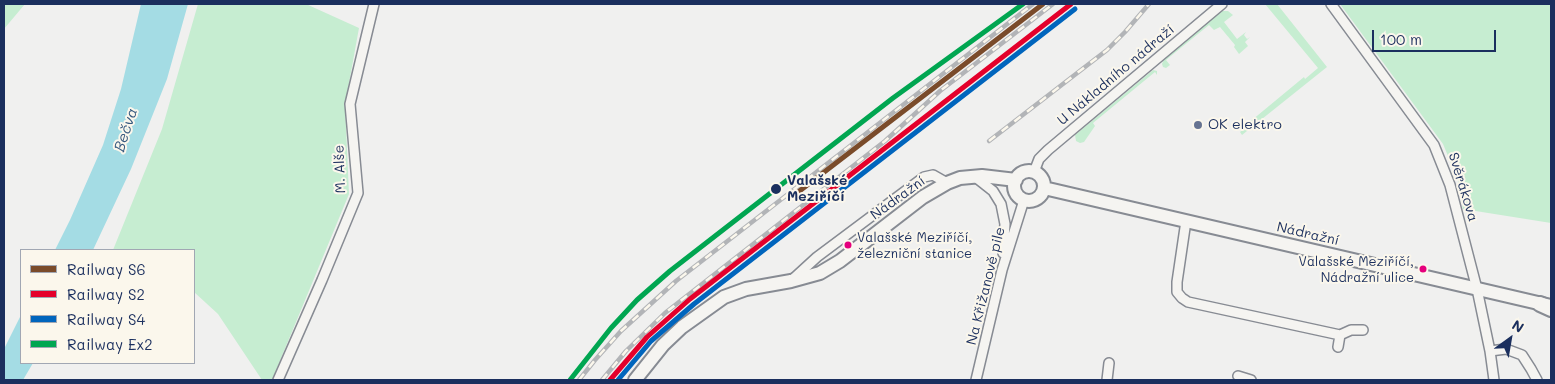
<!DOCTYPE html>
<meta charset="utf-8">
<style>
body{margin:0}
#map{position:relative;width:1555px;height:384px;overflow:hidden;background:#f0f0ef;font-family:Mali,sans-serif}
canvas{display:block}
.frame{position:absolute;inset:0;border:5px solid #1b2f5e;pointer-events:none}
.legend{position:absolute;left:20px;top:249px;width:175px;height:115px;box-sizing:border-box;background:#fbf7ec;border:1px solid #a1a7b3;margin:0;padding:6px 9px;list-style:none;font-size:15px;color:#1b2f5e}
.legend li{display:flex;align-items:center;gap:10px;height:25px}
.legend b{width:25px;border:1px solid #a1a7b3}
.north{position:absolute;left:1485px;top:314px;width:50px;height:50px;-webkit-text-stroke:4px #fbf7ec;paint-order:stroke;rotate:32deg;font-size:14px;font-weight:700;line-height:20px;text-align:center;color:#1b2f5e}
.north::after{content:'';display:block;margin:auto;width:18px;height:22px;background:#1b2f5e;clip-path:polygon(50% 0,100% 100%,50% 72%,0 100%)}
.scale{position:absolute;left:1372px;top:30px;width:124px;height:22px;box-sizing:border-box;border:2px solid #1b2f5e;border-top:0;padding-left:6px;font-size:15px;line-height:18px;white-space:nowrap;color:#1b2f5e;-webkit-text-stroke:4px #fbf7ec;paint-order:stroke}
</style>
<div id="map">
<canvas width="1555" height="384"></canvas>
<div class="frame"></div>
<ul class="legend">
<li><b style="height:6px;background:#7a4b2a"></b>Railway S6</li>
<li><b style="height:6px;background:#e4002b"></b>Railway S2</li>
<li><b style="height:6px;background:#0065bd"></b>Railway S4</li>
<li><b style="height:6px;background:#00a651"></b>Railway Ex2</li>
</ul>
<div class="north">N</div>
<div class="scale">100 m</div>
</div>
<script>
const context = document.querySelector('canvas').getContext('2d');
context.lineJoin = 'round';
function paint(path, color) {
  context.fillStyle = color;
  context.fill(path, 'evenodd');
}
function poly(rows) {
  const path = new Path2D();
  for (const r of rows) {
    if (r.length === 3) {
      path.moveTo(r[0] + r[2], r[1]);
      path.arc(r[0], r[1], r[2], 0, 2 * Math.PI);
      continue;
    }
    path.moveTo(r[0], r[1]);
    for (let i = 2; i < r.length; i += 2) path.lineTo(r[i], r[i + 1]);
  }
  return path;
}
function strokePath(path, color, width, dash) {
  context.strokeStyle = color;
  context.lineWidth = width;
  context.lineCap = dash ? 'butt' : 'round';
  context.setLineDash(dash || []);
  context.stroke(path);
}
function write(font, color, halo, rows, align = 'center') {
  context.font = font + ' Mali,sans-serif';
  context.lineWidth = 4;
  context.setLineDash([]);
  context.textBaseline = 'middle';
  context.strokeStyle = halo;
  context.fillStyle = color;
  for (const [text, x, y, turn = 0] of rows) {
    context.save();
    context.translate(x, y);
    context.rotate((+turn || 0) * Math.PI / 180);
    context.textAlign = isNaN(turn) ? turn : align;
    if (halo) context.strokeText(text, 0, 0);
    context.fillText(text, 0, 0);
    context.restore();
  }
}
paint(poly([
 [4,4,25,4,4,29],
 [198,4,306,4,359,28,345,105,349,194,272,380,262,380,218,314,194,292,194,250,113,250,162,129],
 [1265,4,1277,4,1327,67,1242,135,1240,132,1247,126,1246,125,1304,77,1305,79,1318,68],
 [1340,4,1551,4,1551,223,1463,209,1458,180,1443,144],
 [1222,11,1228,11,1233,15,1224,22,1237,39,1246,32,1244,35,1247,39,1250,37,1245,42,1248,46,1239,54,1234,47,1235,45,1220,27,1214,30,1209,25,1166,60,1170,65,1166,68,1163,67,1162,64,1164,59],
 [1153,70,1157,71,1157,75,1155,72,1093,123,1095,126,1084,142,1080,143,1076,141,1075,135]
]), '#c6edd1');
paint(poly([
 [141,4,188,4,167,79,131,169,93,250,55,250,70,220,103,145,121,89],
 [21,315,21,363,33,363,23,380,4,380,4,349]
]), '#a4dce4');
const minor = poly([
 [1331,4,1434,145,1450,185,1477,289,1490,351,1494,380],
 [1034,172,1039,159,1048,150,1222,4],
 [974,176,993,191,1001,204,1005,224,1003,253],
 [1186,221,1177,282,1177,292,1182,298,1188,302,1340,335,1351,330,1363,330],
 [793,279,817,257,924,177,933,175,947,183],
 [1338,347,1340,335],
 [1490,351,1506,349,1522,355,1531,369,1537,380],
 [1238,376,1251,380],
 [278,380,322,280,358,193,350,104,374,4],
 [976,380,1002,270,1024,200],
 [1107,380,1109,363]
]);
const secondary = poly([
 [1029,186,15],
 [1044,188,1551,306],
 [635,380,663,345,682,327,724,297,746,289,791,281,820,273,840,261,923,197,947,183,960,178,982,176,1016,180]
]);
const primary = poly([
 [1540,304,1551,309]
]);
strokePath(minor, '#878b93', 12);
strokePath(secondary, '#878b93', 16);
strokePath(primary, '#878b93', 18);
strokePath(minor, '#f5f4f1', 9);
strokePath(secondary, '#f5f4f1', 12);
strokePath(primary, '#f5f4f1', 14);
const rail = poly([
 [989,141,1107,50,1125,32,1149,4],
 [579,380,595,360,621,331,676,281,1033,4],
 [602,380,626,351,665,313,885,141,940,91,1053,4]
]);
strokePath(rail, '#b2b4b7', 4.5);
strokePath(rail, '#fbf7ec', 2.5, [8]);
strokePath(poly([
 [793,196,1043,4]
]), '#7a4b2a', 5);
strokePath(poly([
 [610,380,647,337,690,299,1071,4]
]), '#e4002b', 5);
strokePath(poly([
 [618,380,651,341,694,304,1075,9]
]), '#0065bd', 5);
strokePath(poly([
 [570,380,611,328,637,300,670,271,893,98,1023,4]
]), '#00a651', 5);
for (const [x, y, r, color] of [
 [1198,125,5,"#667391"],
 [776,189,6,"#1b2f5e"],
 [848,245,4.5,"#e5007d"],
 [1423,269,4.5,"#e5007d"]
]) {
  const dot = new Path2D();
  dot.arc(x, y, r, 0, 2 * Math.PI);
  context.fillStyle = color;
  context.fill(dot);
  strokePath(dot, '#fbf7ec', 2);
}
write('13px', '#1b2f5e', '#fbf7ec', [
 ["Valašské Meziříčí,",857,238],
 ["železniční stanice",857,254],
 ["Valašské Meziříčí,",1414,262,"right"],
 ["Nádražní ulice",1414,278,"right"]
], 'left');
write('14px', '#1b2f5e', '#fbf7ec', [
 ["U Nákladního nádraží",1116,75,-40],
 ["M. Alše",340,169,-92],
 ["Svěrákova",1463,187,73],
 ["Nádražní",898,198,-36],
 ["Nádražní",1308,234,13],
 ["Na Křižanově pile",986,286,-76]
]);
write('14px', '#1b2f5e', '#fbf7ec', [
 ["OK elektro",1208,125]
], 'left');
write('bold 14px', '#1b2f5e', '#fbf7ec', [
 ["Valašské",787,181],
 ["Meziříčí",787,197]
], 'left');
write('italic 15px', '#35587e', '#fbf7ec', [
 ["Bečva",126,130,-72]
]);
</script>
